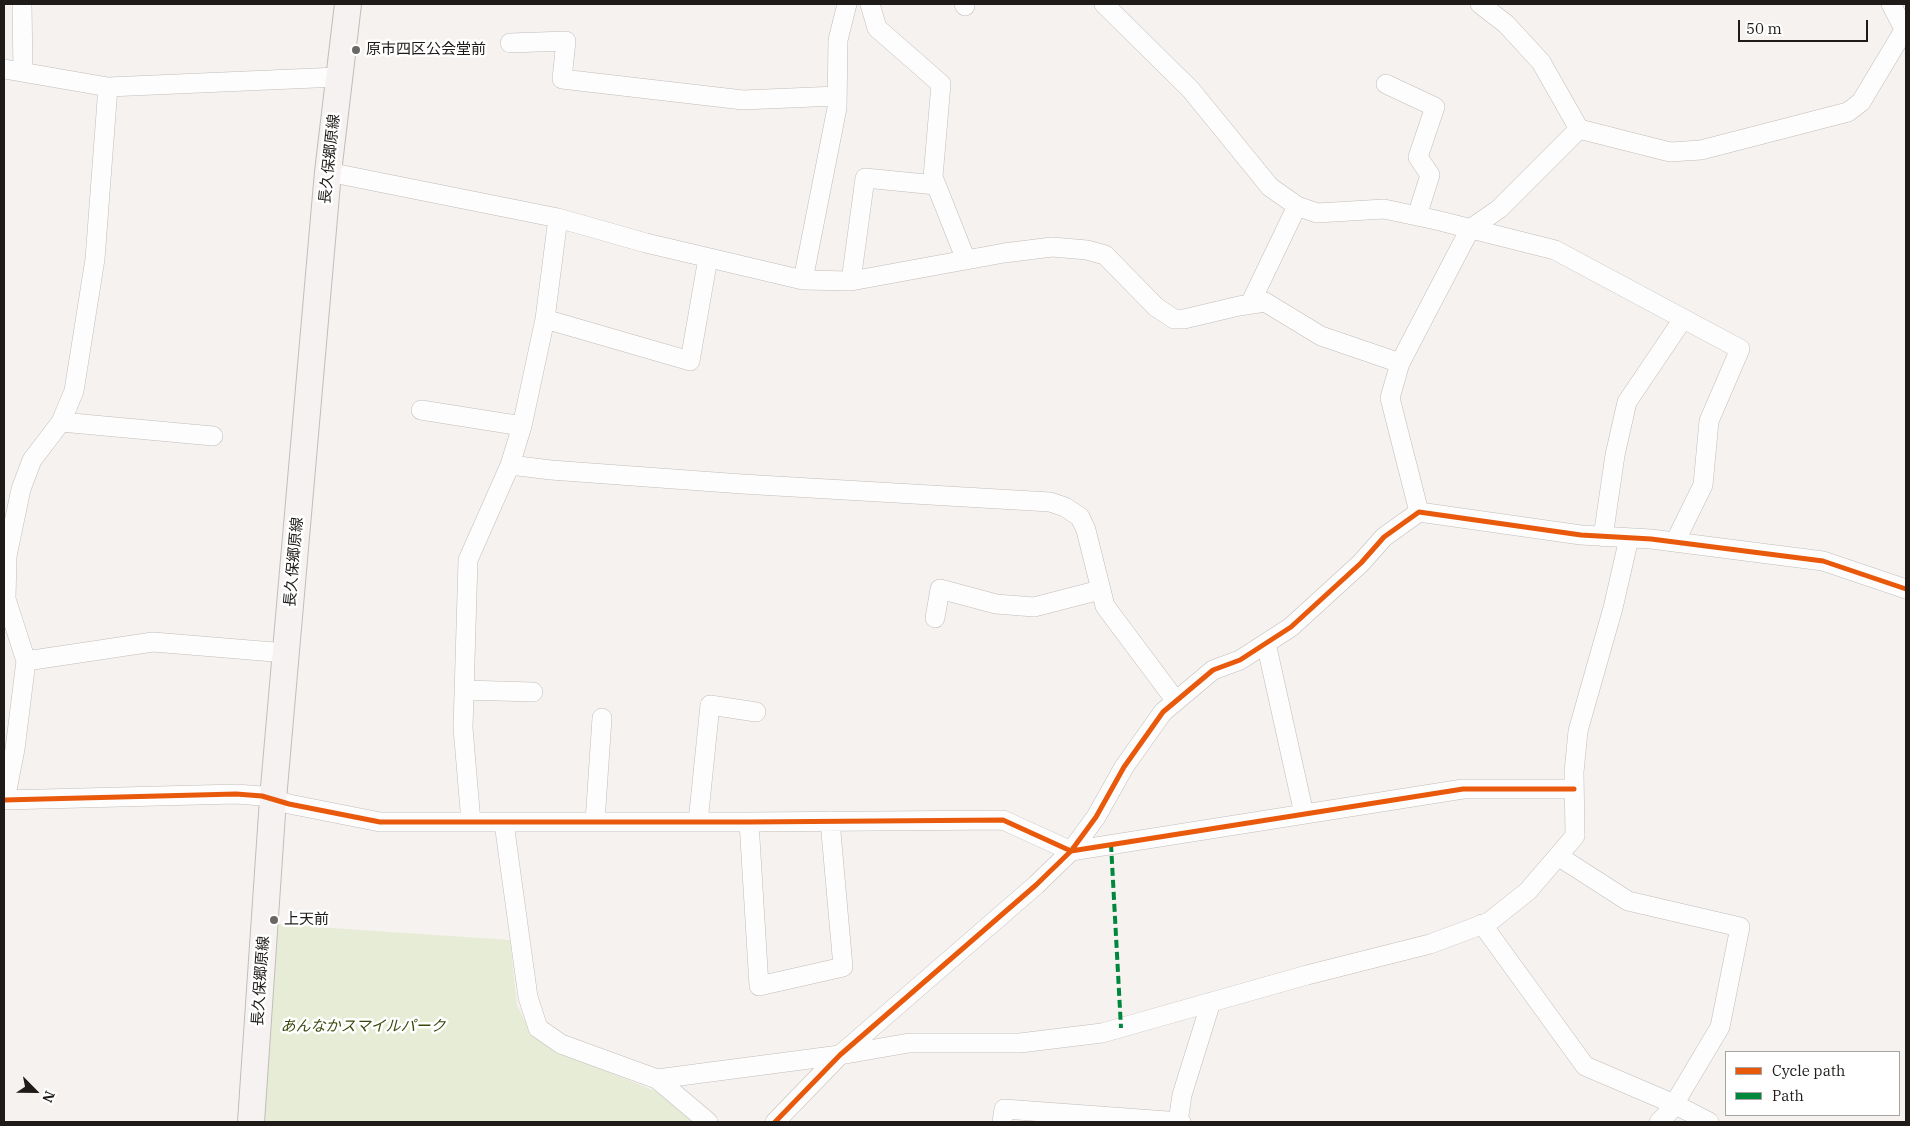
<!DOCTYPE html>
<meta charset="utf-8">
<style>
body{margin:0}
#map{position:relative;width:1910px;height:1126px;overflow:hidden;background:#f6f2ef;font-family:"IBM Plex Serif",serif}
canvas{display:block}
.frame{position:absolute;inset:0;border:5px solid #1e1b19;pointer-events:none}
.legend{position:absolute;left:1725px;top:1051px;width:175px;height:65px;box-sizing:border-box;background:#fff;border:1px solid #a5a4a3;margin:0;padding:6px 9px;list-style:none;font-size:15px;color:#1e1b19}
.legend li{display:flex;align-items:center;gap:10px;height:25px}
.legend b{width:25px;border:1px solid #a5a4a3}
.north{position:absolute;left:10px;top:1066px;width:50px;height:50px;-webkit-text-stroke:4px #fff;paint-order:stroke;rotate:113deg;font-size:14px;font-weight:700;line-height:20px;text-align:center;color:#1e1b19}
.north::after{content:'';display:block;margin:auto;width:18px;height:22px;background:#1e1b19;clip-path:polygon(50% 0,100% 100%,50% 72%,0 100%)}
.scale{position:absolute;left:1738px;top:20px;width:130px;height:22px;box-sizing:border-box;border:2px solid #1e1b19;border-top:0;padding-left:6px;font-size:15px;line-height:18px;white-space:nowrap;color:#1e1b19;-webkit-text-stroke:4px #fff;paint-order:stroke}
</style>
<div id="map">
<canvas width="1910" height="1126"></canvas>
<div class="frame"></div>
<ul class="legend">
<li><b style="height:6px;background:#e8590c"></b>Cycle path</li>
<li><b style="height:6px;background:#00873e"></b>Path</li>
</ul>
<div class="north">N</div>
<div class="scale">50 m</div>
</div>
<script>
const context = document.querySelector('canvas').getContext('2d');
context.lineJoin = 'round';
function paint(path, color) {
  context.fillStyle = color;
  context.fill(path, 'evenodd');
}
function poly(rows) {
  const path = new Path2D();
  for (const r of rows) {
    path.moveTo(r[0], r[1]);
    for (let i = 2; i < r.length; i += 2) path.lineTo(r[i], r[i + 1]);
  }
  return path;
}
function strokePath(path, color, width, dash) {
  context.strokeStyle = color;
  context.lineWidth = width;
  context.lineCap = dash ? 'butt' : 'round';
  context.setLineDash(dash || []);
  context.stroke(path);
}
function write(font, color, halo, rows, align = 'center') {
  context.font = font + ' "IBM Plex Serif","Noto Sans JP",serif';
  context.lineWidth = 5;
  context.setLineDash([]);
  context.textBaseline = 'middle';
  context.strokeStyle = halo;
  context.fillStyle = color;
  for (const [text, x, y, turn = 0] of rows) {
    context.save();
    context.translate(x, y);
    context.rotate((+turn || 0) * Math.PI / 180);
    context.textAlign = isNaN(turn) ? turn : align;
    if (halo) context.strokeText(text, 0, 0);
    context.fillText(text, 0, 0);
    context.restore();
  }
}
paint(poly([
 [271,924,510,940,517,1005,525,1021,552,1049,655,1091,679,1107,695,1122,257,1122]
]), '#e7ecd6');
const street = poly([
 [22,4,23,72],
 [870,4,877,28,941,84,933,177,966,260],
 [964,4,965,6],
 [1104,4,1191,90,1270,187,1297,206,1317,213,1384,209,1436,220,1555,250,1740,349,1709,421,1703,485,1675,542],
 [1480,4,1506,24,1541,62,1579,129,1670,152,1701,150,1848,112,1861,102,1906,27],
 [1891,4,1906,33],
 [510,43,566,41,562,79,743,100,837,96],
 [4,69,108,87,338,77],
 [1386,84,1435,107,1418,157,1430,175,1417,216],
 [328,172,558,218,646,243,803,280,851,281,1004,253,1052,247,1087,250,1105,255,1156,307,1174,319,1184,319,1239,306,1265,302,1321,336,1400,363],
 [803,280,837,108,838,40,847,4],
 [851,281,865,178,936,185],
 [1250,304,1297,206],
 [545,319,690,361,708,258],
 [421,410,522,426],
 [61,422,213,436],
 [510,465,551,470,742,484,1050,502,1065,507,1080,517,1086,530,1105,606,1176,701],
 [1419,512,1390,398,1400,363,1470,229,1499,209,1579,129],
 [1603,537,1615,455,1627,402,1683,319],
 [935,618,940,589,996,604,1034,607,1100,590],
 [1266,643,1304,814],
 [26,661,153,642,286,653],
 [465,690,533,692],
 [4,800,236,794,262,796,289,804,380,822,749,822,1003,820,1071,851,1463,789,1574,789],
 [5,800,15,749,26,661,6,599,7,556,21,489,32,460,61,422,74,391,95,259,108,87],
 [471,822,463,728,468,560,510,465,522,426,545,319,558,218],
 [595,822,602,718],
 [698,822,710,705,756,712],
 [749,822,759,986,843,967,830,821],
 [504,823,528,997,538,1028,561,1044,657,1079,708,1122],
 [1558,856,1628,901,1740,927,1720,1027,1670,1111,1659,1122],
 [1482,924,1585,1066,1674,1104,1709,1122],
 [657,1079,840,1055,909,1043,1020,1043,1102,1033,1307,975,1430,944,1489,922,1528,891,1575,836,1574,772,1578,731,1613,608,1629,538],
 [775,1122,840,1055,1036,885,1071,851,1096,817,1124,767,1163,712,1213,670,1240,660,1291,627,1361,563,1384,537,1419,512,1581,535,1651,539,1823,561,1906,589],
 [1002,1122,1004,1109,1181,1122],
 [1178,1122,1182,1095,1211,1002]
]);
const secondary = poly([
 [251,1122,273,799,328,172,348,4]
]);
strokePath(street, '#c0bdba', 20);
strokePath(secondary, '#c0bdba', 28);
strokePath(street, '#fefdfd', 19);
strokePath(secondary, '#f5f2f1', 26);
strokePath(poly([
 [1111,844,1121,1028]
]), '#00873e', 4, [8, 4]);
strokePath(poly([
 [4,800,236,794,262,796,289,804,380,822,749,822,1003,820,1071,851,1463,789,1574,789],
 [775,1122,840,1055,1036,885,1071,851,1096,817,1124,767,1163,712,1213,670,1240,660,1291,627,1361,563,1384,537,1419,512,1581,535,1651,539,1823,561,1906,589]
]), '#e8590c', 5);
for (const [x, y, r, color] of [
 [356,50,5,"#6a6664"],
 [274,920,5,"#6a6664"]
]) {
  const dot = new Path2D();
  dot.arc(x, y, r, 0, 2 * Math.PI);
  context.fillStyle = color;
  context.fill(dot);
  strokePath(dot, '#fff', 2);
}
write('15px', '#1e1b19', '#fff', [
 ["原市四区公会堂前",366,50],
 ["上天前",284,920]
], 'left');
write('15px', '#1e1b19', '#fff', [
 ["長久保郷原線",330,159,-84],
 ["長久保郷原線",294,562,-85],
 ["長久保郷原線",261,981,-86]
]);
write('italic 15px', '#3a490b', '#fff', [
 ["あんなかスマイルパーク",363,1027]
]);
</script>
